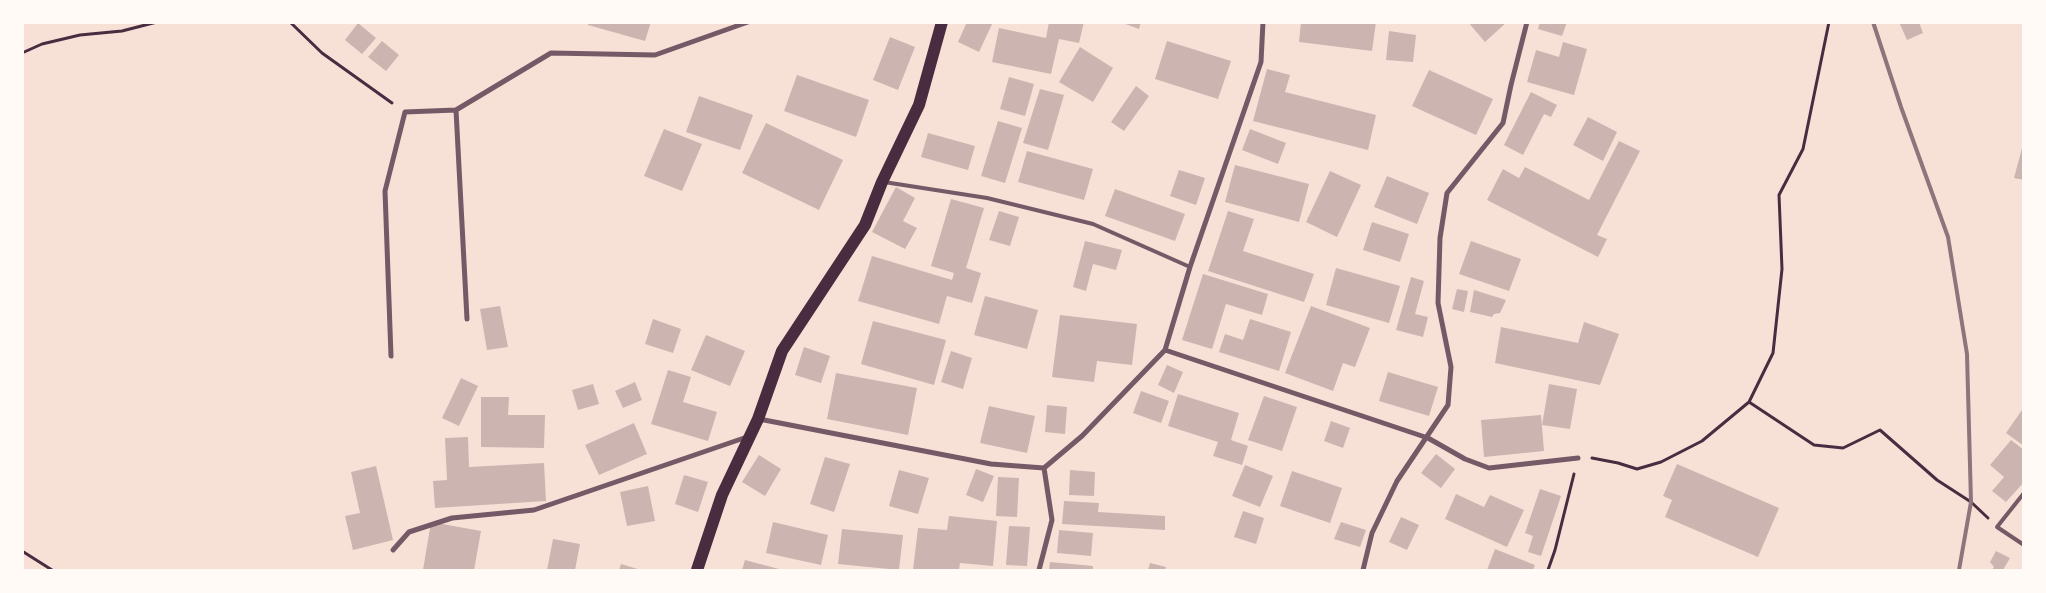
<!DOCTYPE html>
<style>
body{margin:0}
#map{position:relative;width:2046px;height:593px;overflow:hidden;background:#f7e1d7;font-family:Karla,sans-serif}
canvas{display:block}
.frame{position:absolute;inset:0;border:24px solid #fffaf5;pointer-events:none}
</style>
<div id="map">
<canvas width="2046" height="593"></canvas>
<div class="frame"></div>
</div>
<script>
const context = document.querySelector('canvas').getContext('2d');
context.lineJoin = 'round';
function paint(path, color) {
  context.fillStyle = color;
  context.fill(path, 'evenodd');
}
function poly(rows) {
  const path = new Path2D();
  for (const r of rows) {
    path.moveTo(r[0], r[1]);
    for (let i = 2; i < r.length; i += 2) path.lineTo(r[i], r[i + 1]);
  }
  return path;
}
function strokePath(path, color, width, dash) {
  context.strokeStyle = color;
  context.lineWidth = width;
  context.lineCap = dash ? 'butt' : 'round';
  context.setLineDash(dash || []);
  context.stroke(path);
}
paint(poly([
 [588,22,651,22,645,41,588,25],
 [967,22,993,22,979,52,958,42],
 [1049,22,1084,22,1079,43,1059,39,1051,74,992,62,999,28,1046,38],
 [1120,22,1141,22,1139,29],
 [1301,22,1376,22,1372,51,1299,42],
 [1468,22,1507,22,1485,42],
 [1540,22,1567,22,1562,36,1538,29],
 [1899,22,1919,22,1923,33,1907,40],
 [358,23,376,38,362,54,345,40],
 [1389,31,1416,35,1413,62,1386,60],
 [890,37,915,47,898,90,873,80],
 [382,41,399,55,386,71,368,57],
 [1167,41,1231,61,1218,99,1155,79],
 [1563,42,1587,49,1574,95,1527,82,1536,50,1559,57],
 [1080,47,1113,68,1093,102,1059,82],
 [1267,69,1290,75,1285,92,1376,115,1368,150,1253,121],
 [1429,70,1493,99,1476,135,1412,106],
 [797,75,869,100,856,137,784,111],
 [1009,77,1034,84,1025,116,1000,109],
 [1136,86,1149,96,1124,131,1111,122],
 [1040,89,1064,95,1048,150,1023,143],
 [1531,92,1557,105,1551,117,1544,114,1523,155,1504,145],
 [699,96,753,115,740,150,686,132],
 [1588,117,1617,132,1603,161,1573,145],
 [998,121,1022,128,1005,183,981,176],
 [766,123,843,160,819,210,742,173],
 [664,129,702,144,682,191,644,176],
 [1250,129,1286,143,1278,164,1242,150],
 [928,133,975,146,968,170,921,157],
 [1619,141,1640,151,1597,235,1607,239,1598,257,1487,200,1503,169,1519,178,1525,167,1589,200],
 [2022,148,2024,148,2024,180,2014,178],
 [1027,151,1093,169,1084,200,1018,182],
 [1235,165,1309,184,1299,222,1225,202],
 [1179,170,1205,178,1196,205,1170,196],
 [1330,171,1361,185,1337,237,1306,222],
 [1387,176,1429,193,1417,224,1374,207],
 [896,187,915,198,903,221,917,228,905,249,872,232],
 [1115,189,1185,214,1175,241,1105,216],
 [951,199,984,208,966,268,981,273,972,303,947,296,939,324,858,301,872,256,952,280,954,273,931,266],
 [999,211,1019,217,1010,246,989,240],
 [1228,211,1254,219,1243,251,1314,274,1304,302,1208,271],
 [1372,222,1409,234,1400,262,1363,250],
 [1085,241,1122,250,1116,270,1093,264,1086,291,1073,287],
 [1471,241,1521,259,1509,291,1459,274],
 [1336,268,1400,286,1389,323,1326,305],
 [1203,274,1268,294,1262,315,1226,304,1212,349,1182,340],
 [1411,277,1424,281,1415,314,1428,317,1423,337,1396,330],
 [1457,289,1468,291,1464,312,1452,309],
 [1474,290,1506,300,1500,313,1494,314,1492,317,1470,312],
 [985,296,1038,310,1027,349,974,335],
 [500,306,508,347,487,350,480,309],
 [1311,306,1370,328,1355,367,1343,363,1333,391,1285,373],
 [1060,315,1137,324,1132,365,1097,361,1094,382,1052,377],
 [653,319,681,329,673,353,645,344],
 [1250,319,1291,332,1279,371,1219,352,1225,334,1243,340],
 [873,321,946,340,934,385,861,364],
 [1584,322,1619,334,1600,385,1495,363,1501,327,1578,343],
 [706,335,745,351,730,386,691,370],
 [804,347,830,356,821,383,795,375],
 [951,351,972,358,963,389,941,382],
 [1167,365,1183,372,1174,393,1158,385],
 [668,370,691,377,683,402,717,412,708,441,651,424],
 [1388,372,1438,387,1429,416,1379,401],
 [836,373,917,388,908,435,827,419],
 [461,378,478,386,459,426,442,418],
 [635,382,642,400,623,408,615,391],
 [593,384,599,404,578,410,572,390],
 [1549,384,1577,389,1570,429,1542,425],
 [1141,391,1169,401,1161,423,1133,413],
 [1178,394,1239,413,1231,440,1248,446,1242,465,1213,456,1218,442,1168,426],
 [1264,396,1297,407,1282,451,1248,440],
 [481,397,509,397,508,415,545,415,544,448,481,447],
 [1047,405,1067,407,1065,434,1045,432],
 [989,406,1035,416,1027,453,980,443],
 [2024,407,2024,446,2006,433],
 [1541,415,1544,451,1484,457,1481,420],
 [1331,421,1350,428,1343,448,1324,441],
 [634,423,647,454,599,475,585,445],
 [468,437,469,467,544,463,546,501,435,508,433,481,447,480,445,438],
 [2011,440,2024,450,2024,482,2006,502,1992,491,2004,477,1990,465],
 [1436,454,1455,469,1441,488,1421,473],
 [759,455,781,469,765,496,742,482],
 [825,457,850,464,834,512,810,504],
 [1677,464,1779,508,1758,557,1665,517,1672,500,1663,496],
 [1245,465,1273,476,1260,507,1232,496],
 [376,466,393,540,353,550,345,516,360,513,351,472],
 [976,469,994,476,983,502,966,495],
 [899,470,929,478,918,514,889,506],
 [1070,470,1095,472,1094,496,1069,495],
 [1292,471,1342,488,1330,523,1280,506],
 [684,475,708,482,698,512,675,504],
 [998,477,1019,478,1017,517,996,516],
 [648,486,655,521,627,526,620,492],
 [1540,489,1561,496,1541,556,1528,552,1533,536,1525,533],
 [1456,494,1484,507,1490,495,1524,510,1507,547,1445,519],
 [1064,501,1099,503,1098,512,1165,516,1165,530,1062,524],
 [1243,511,1264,518,1256,544,1234,537],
 [949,516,997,521,993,566,960,563,959,570,913,570,918,528,947,530],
 [1401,517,1419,525,1407,550,1389,542],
 [431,522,481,531,474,570,423,570],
 [773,522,828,535,821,565,766,553],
 [1341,522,1366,530,1360,547,1334,539],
 [1009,526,1030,527,1027,566,1006,565],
 [842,529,903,535,899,570,838,564],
 [1059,530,1093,533,1091,556,1057,553],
 [553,539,580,544,575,570,547,570],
 [1495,549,1535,565,1533,570,1487,570],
 [1996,551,2010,558,2003,570,1992,570,1994,567,1990,562],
 [745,560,779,569,778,570,742,570],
 [1050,562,1093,566,1093,570,1049,570],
 [1150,563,1166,567,1165,570,1148,570],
 [621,564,641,570,619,570]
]), '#ccb4b1');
strokePath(poly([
 [290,22,322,53,392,103],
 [22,53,42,44,80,35,122,31,157,22],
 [1749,402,1773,353,1782,269,1779,195,1803,149,1829,22],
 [1592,458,1618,463,1637,469,1661,462,1702,441,1749,402,1814,445,1843,448,1880,430,1937,480,1971,502,1988,518],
 [22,551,52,570],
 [1548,570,1555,550,1574,474]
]), '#4a2c40', 3);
strokePath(poly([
 [884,182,987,198,1093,224,1190,267],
 [2024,493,1997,527,2024,545]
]), '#755966', 4);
strokePath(poly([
 [467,319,456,110,551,53,655,55,748,22],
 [1165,350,1428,438,1465,459,1489,468,1578,458],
 [391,356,385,191,405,112,456,110],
 [759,419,991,464,1044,468],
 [393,550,409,532,452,518,534,510,747,437],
 [1039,570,1052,520,1044,468,1082,436,1165,350,1190,267,1261,62,1263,22],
 [1363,570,1372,533,1397,481,1448,405,1451,367,1438,303,1440,238,1447,193,1503,123,1511,85,1527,22]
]), '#755966', 5);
strokePath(poly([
 [697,570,722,495,758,419,782,351,865,225,882,182,919,105,942,22]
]), '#4a2c40', 12);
strokePath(poly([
 [1873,22,1901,107,1948,237,1967,354,1971,502,1959,570]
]), '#8f747c', 4);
</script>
